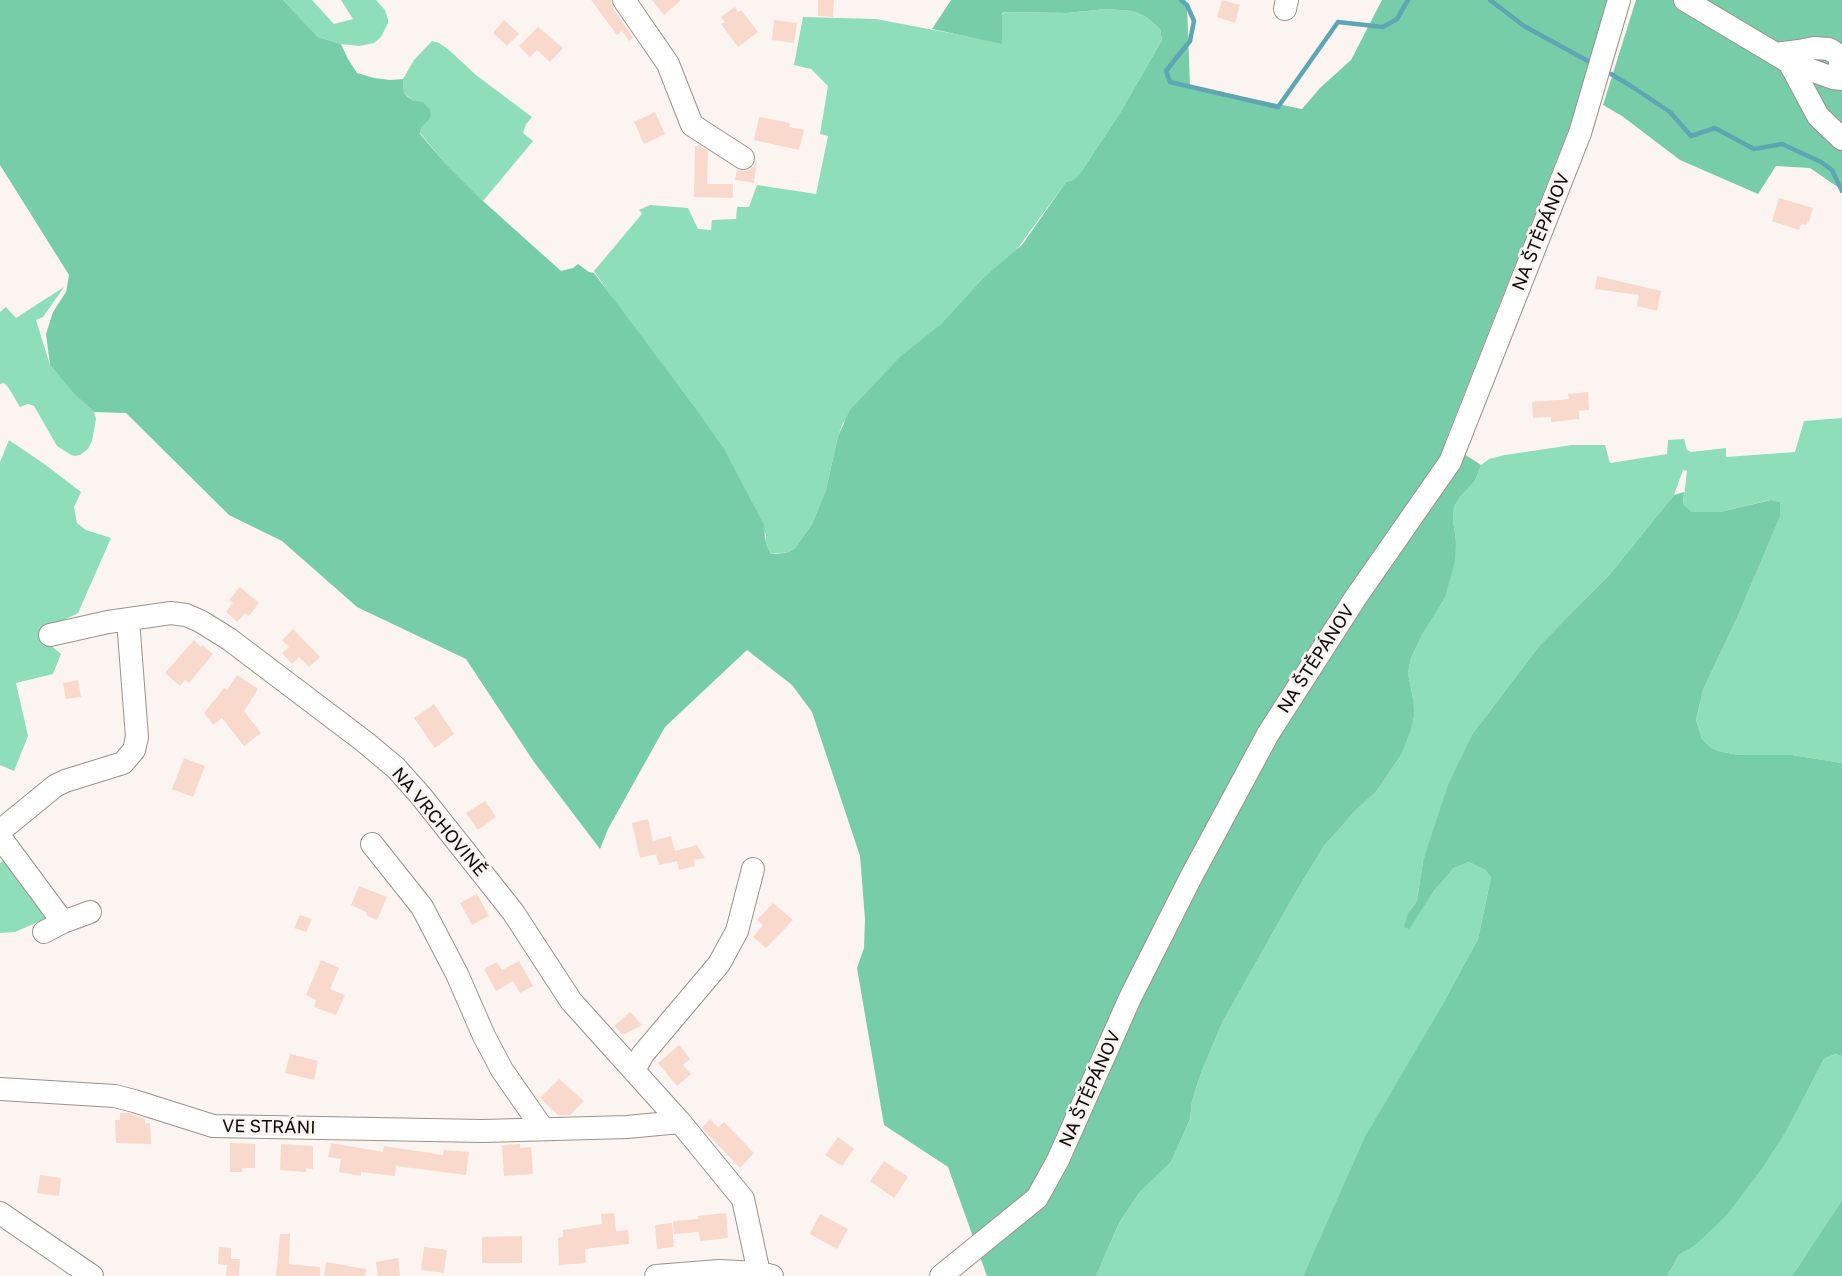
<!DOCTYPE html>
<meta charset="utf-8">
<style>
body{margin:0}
canvas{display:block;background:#fcf4f0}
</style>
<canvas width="1842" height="1276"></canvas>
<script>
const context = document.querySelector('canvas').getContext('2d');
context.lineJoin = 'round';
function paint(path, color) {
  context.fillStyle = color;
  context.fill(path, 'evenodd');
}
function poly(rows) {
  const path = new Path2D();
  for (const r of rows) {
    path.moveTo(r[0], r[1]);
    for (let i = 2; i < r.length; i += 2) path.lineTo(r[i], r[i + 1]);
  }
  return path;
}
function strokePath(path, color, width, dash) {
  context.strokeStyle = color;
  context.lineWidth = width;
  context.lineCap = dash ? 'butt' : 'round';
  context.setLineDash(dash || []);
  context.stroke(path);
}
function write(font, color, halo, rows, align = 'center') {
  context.font = font + ' "Golos Text",sans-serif';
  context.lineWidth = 5;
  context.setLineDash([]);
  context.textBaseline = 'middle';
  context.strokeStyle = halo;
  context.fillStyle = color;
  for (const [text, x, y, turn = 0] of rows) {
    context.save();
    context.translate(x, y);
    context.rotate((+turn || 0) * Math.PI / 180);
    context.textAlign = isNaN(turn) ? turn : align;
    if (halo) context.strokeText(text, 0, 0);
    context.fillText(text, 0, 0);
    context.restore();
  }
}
paint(poly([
 [283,0,312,0,334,24,353,19,341,0,376,0,385,10,388,19,388,23,381,37,374,43,359,46,341,44,318,37],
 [1106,9,1133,11,1146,17,1160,29,1162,40,1120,113,1079,175,1073,180,1066,182,1015,252,984,277,940,325,843,423,838,436,826,490,812,524,795,548,789,552,771,554,765,541,766,535,691,402,617,305,594,271,641,215,642,213,639,210,650,205,688,208,698,229,711,230,712,220,736,219,737,207,749,207,757,185,816,194,828,136,820,134,828,86,811,69,794,65,803,17,876,19,1002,43,1001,14,1007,12,1067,13],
 [432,41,439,43,449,50,476,75,532,117,526,124,523,133,533,141,483,201,445,163,420,133,421,128,430,119,431,115,404,93,403,79,414,60],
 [64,287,43,317,36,320,50,365,73,393,94,412,96,419,92,441,88,449,80,455,75,456,71,455,57,446,34,406,28,404,20,407,8,387,4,383,0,384,0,312,6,307,16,318],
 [1842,418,1842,763,1792,755,1739,755,1718,751,1710,747,1702,739,1696,720,1703,690,1737,618,1780,517,1780,502,1770,500,1720,512,1692,512,1683,504,1687,471,1683,470,1674,495,1610,574,1540,645,1473,733,1423,861,1417,901,1408,913,1433,892,1454,868,1469,862,1485,870,1491,877,1478,939,1441,1007,1366,1137,1303,1276,1096,1276,1119,1223,1139,1193,1171,1162,1190,1119,1192,1101,1201,1073,1223,1021,1297,890,1324,846,1356,810,1376,792,1401,755,1413,699,1408,673,1411,658,1423,633,1456,541,1453,520,1454,507,1460,497,1475,481,1481,465,1489,459,1505,455,1572,445,1605,445,1610,463,1667,454,1668,440,1684,439,1687,450,1691,452,1726,448,1726,457,1795,452,1804,421],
 [9,440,47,466,81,492,74,507,77,523,86,530,111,538,78,613,57,624,43,639,61,654,53,674,16,683,28,736,14,771,0,765,0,462],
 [6,859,49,917,15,932,0,933,0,863],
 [1835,1054,1842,1056,1842,1200,1792,1276,1667,1276,1679,1255,1694,1246,1788,1128,1824,1059]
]), '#8fdeba');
paint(poly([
 [0,0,283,0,318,37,341,44,348,59,357,73,374,78,390,80,403,79,404,93,408,97,414,101,423,102,430,110,431,115,430,119,421,128,420,134,445,163,483,201,561,271,573,268,578,264,589,272,594,273,691,402,724,449,764,525,765,541,769,550,771,554,776,554,789,552,795,548,812,524,826,490,838,436,850,410,900,357,940,325,984,277,1022,245,1066,182,1073,180,1079,175,1120,113,1162,40,1160,29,1146,17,1133,11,1106,9,1067,13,1007,12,1002,13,1002,44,932,29,951,0,1185,0,1187,5,1190,86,1302,109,1320,88,1351,60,1382,0,1610,0,1570,126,1445,442,1481,465,1475,481,1460,497,1454,507,1453,520,1456,541,1455,561,1445,597,1423,633,1411,658,1408,673,1413,699,1414,716,1410,732,1401,755,1376,792,1356,810,1324,846,1297,890,1223,1021,1201,1073,1192,1101,1190,1119,1171,1162,1139,1193,1119,1223,1096,1276,987,1276,948,1167,884,1125,857,968,864,948,865,919,860,856,812,712,792,685,747,650,665,727,608,829,600,849,534,762,466,659,357,607,282,541,229,515,126,413,94,412,73,393,50,365,46,334,53,312,66,292,69,275,0,165],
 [1636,0,1842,0,1842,190,1810,168,1776,166,1758,194,1680,160,1622,116,1603,105],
 [1684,492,1683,504,1692,512,1720,512,1771,500,1780,502,1780,517,1737,618,1703,690,1696,720,1702,739,1710,747,1718,751,1739,755,1792,755,1842,763,1842,1056,1835,1054,1824,1059,1788,1128,1763,1167,1726,1216,1694,1246,1679,1255,1667,1276,1303,1276,1365,1137,1441,1007,1478,939,1491,877,1485,870,1469,862,1454,868,1433,892,1409,929,1404,927,1408,913,1417,901,1423,861,1448,785,1473,733,1540,645,1610,574,1674,495],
 [1842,1200,1842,1276,1792,1276]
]), '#77cda7');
strokePath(poly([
 [1181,0,1187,5,1194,21,1190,41,1166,71,1170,82,1278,107,1338,22,1383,27,1397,19,1408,0],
 [1490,0,1524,26,1588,61],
 [1611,74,1631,86,1670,112,1691,136,1715,128,1754,149,1782,144,1821,162,1832,170,1842,191]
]), '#5ea6b4', 4.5);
paint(poly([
 [591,0,611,0,613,8,633,38,629,41,622,31,617,35],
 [652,0,681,0,664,15],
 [818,0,834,0,833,17,818,16],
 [1222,0,1240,5,1235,23,1217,17],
 [735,7,738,12,741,10,758,32,738,47,721,24,725,22,721,17],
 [504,20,519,34,507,46,493,33],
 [774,20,797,23,794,43,772,40],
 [538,27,563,48,550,62,537,50,530,57,519,46],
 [655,112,665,134,644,144,634,122],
 [759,117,790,123,789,127,804,130,799,150,754,140],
 [695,146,700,146,708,151,707,184,733,184,733,198,694,197],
 [756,161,757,161,754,183,735,180,737,170,743,171,749,170,754,166],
 [1779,198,1813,208,1809,222,1807,221,1806,225,1801,224,1799,230,1772,221],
 [1597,276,1661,291,1657,311,1637,306,1639,295,1595,289],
 [1588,392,1589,410,1579,411,1579,419,1551,422,1551,417,1533,418,1532,402,1569,399,1568,394],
 [240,587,259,603,249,616,245,613,237,622,226,612,233,603,229,600],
 [293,629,320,657,309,667,299,657,292,664,282,653,289,647,282,640],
 [194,640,201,647,203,645,213,654,189,683,185,680,180,686,165,673],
 [237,675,258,689,244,711,261,733,244,746,222,718,213,725,204,713,224,688,227,690],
 [78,680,81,697,66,699,63,683],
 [434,704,454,734,435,748,414,718],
 [184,758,205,766,193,797,172,789],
 [485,801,496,817,478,830,466,813],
 [648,819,653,841,671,836,675,851,697,845,705,858,694,860,695,866,679,870,677,861,659,865,656,854,640,858,632,823],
 [359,886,387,897,377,920,367,916,366,912,351,905],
 [477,894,489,916,472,925,460,903],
 [773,903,793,920,766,948,753,937,763,925,757,920],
 [300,915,312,919,306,932,294,928],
 [321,960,339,968,330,989,345,995,336,1015,314,1007,316,1000,306,995],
 [519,961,533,986,520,993,513,981,496,991,484,969,497,962,502,970],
 [630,1012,642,1025,623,1035,614,1026],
 [679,1045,690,1059,683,1065,691,1074,677,1086,658,1063],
 [290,1054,318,1061,314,1080,285,1073],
 [559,1079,584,1101,570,1115,558,1115,540,1098],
 [120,1113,128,1113,145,1119,145,1123,150,1123,151,1144,116,1143,115,1120,120,1120],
 [710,1119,718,1127,724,1122,754,1153,740,1168,702,1128],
 [838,1137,854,1149,842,1166,825,1155],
 [230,1143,255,1144,255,1168,242,1168,242,1172,230,1172],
 [331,1143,383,1152,384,1146,443,1155,444,1150,469,1152,466,1175,396,1166,395,1176,361,1172,361,1176,339,1172,341,1159,328,1157],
 [281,1144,313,1146,313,1169,306,1168,306,1172,280,1170],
 [520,1144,520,1148,531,1147,533,1174,504,1176,502,1145],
 [884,1161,908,1177,894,1198,870,1181],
 [40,1175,61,1178,59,1196,37,1193],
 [614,1213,616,1231,628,1230,629,1244,585,1249,586,1263,559,1265,558,1238,563,1237,563,1230,602,1224,601,1214],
 [726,1213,728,1238,700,1241,699,1232,674,1234,673,1221,698,1219,698,1216],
 [820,1214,848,1229,837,1249,810,1234],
 [672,1223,674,1247,657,1249,655,1225],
 [280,1234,290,1234,289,1264,320,1267,320,1276,276,1276],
 [522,1236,522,1263,482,1263,482,1237],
 [219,1247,231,1248,231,1259,240,1259,239,1276,226,1276,227,1265,218,1264],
 [424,1247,447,1250,444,1273,421,1270],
 [398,1258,400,1276,378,1276,376,1262],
 [326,1262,366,1269,365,1276,324,1276]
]), '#f9d9cc');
const minor = poly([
 [624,0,668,64,692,125,743,158],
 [1685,0,1789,62,1833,78,1842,79],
 [1285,9,1287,0],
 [1776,54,1799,51,1814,48,1829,49,1840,56,1840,68,1833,78],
 [1789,62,1818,116,1842,139],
 [50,635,108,622,171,613,186,615,200,621,229,639,365,742,396,768,421,796,513,912,571,1001,680,1122,743,1199,759,1273],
 [0,831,55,786,65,781,123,763,134,750,137,737,128,620],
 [0,837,63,922],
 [372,844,422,907,457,974,484,1036,502,1070,543,1129],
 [44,932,63,922,90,912],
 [634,1070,643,1054,719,964,737,931,753,869],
 [0,1089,115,1096,134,1101,213,1126,483,1131,627,1127,680,1122],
 [0,1213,92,1276],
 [656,1276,719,1271,759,1273,772,1276],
 [941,1276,1037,1198,1058,1160,1130,998,1191,877,1268,734,1356,597,1450,462,1580,133,1619,0]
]);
strokePath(minor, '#99928f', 24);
strokePath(minor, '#fff', 22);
write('18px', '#100e0d', '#fcf4f0', [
 ["NA ŠTĚPÁNOV",1541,232,-68],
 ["NA ŠTĚPÁNOV",1316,659,-57],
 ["NA VRCHOVINĚ",439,822,50],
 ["NA ŠTĚPÁNOV",1090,1089,-66],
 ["VE STRÁNI",269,1127,1]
]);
</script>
